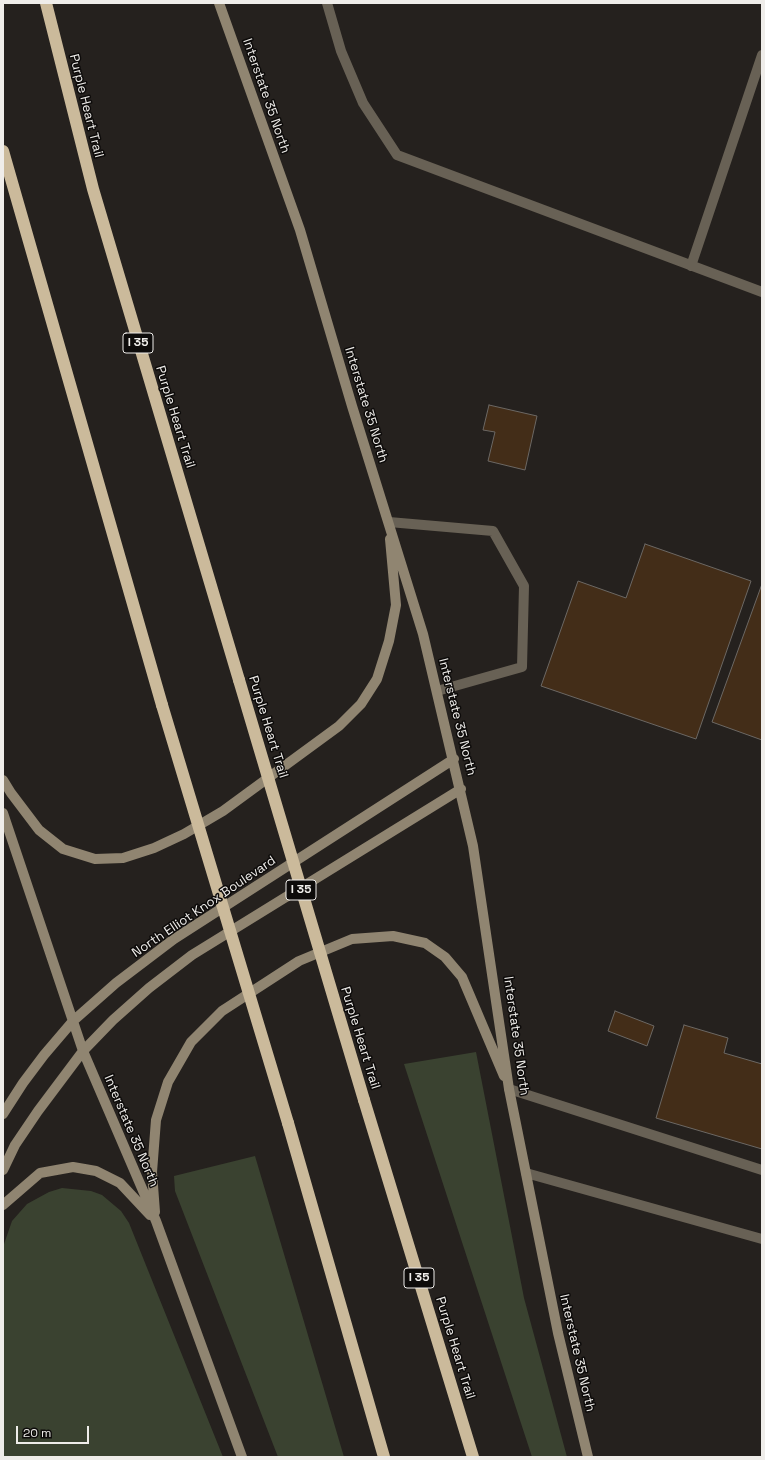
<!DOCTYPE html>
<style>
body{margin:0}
#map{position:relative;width:765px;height:1460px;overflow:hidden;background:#25211e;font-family:"Space Grotesk",sans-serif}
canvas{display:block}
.frame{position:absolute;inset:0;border:4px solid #efedea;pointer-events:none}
.scale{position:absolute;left:16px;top:1426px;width:73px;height:18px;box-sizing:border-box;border:2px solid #efedea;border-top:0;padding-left:5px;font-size:12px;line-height:14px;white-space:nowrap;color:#efedea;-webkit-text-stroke:3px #0d0b0a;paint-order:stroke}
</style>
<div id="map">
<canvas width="765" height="1460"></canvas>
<div class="frame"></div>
<div class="scale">20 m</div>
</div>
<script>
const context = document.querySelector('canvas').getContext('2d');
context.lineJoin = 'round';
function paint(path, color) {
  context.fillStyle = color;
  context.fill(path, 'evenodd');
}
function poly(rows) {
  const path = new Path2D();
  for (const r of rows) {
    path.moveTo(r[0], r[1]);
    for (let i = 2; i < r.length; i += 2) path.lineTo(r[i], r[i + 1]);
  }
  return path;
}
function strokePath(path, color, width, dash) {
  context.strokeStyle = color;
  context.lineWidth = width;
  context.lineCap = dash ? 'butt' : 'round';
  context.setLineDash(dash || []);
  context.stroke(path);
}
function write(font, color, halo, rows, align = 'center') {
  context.font = font + ' "Space Grotesk",sans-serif';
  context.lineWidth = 3;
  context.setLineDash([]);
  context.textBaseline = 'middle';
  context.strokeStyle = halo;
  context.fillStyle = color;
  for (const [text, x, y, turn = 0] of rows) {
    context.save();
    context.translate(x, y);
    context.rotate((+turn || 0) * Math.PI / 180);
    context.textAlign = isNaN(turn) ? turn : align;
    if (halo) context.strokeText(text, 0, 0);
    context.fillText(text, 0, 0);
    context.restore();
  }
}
paint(poly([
 [476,1052,524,1298,567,1457,532,1457,404,1064],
 [255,1156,344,1457,278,1457,175,1191,174,1176],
 [62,1188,91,1191,102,1195,121,1211,129,1223,223,1457,3,1457,3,1247,12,1221,27,1204,49,1192]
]), '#3a4230');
const building = poly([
 [489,405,537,416,525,470,488,461,495,432,483,430,489,405],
 [645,544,751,581,696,739,541,686,578,581,626,598,645,544],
 [762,584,762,740,712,722,762,584],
 [615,1011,654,1026,647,1046,608,1031,615,1011],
 [684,1025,728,1038,724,1053,762,1064,762,1149,656,1118,684,1025]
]);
paint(building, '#432d18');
strokePath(building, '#6c6864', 1);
strokePath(poly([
 [327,3,341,51,363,103,397,155,762,292],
 [691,266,762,55],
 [389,522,493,531,524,586,522,667,437,691],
 [509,1089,762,1170],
 [526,1173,762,1239]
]), '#686155', 10);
strokePath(poly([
 [219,3,300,230,352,406,423,634,473,846,509,1089,558,1333,588,1457],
 [3,780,11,793,39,830,63,849,95,859,123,858,154,848,184,834,223,811,339,726,361,704,377,679,389,641,396,605,390,539],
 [3,813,83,1051,156,1221,242,1457],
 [3,1114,23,1083,44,1055,73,1021,116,983,174,939,454,759],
 [3,1170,15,1145,38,1111,83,1051,113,1020,149,988,192,955,461,789],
 [3,1205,40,1173,73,1167,96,1171,120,1183,150,1215],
 [155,1212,152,1172,156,1120,168,1082,191,1042,222,1011,299,961,352,939,393,936,425,943,445,957,462,977,504,1076]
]), '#908571', 10);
strokePath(poly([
 [46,3,93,189,239,680],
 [3,151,162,705],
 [364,1100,473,1457],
 [288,1123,384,1457]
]), '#cbba9b', 12);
strokePath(poly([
 [239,680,364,1100],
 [162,705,288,1123]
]), '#cbba9b', 12);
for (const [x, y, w] of [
 [138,343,30],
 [301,890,30],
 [419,1278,30]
]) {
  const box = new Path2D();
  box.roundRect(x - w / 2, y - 10, w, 20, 3);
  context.fillStyle = '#0d0b0a';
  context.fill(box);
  strokePath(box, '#efedea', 1);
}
write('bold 12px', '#efedea', null, [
 ["I 35",138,343],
 ["I 35",301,890],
 ["I 35",419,1278]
]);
write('13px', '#efedea', '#0d0b0a', [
 ["Interstate 35 North",266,96,71],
 ["Purple Heart Trail",86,106,76],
 ["Interstate 35 North",366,405,73],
 ["Purple Heart Trail",175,417,73],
 ["Interstate 35 North",457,717,76],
 ["Purple Heart Trail",268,727,73],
 ["North Elliot Knox Boulevard",204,907,-34],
 ["Interstate 35 North",516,1036,82],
 ["Purple Heart Trail",360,1038,73],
 ["Interstate 35 North",131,1131,67],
 ["Purple Heart Trail",455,1348,73],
 ["Interstate 35 North",577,1353,77]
]);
</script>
